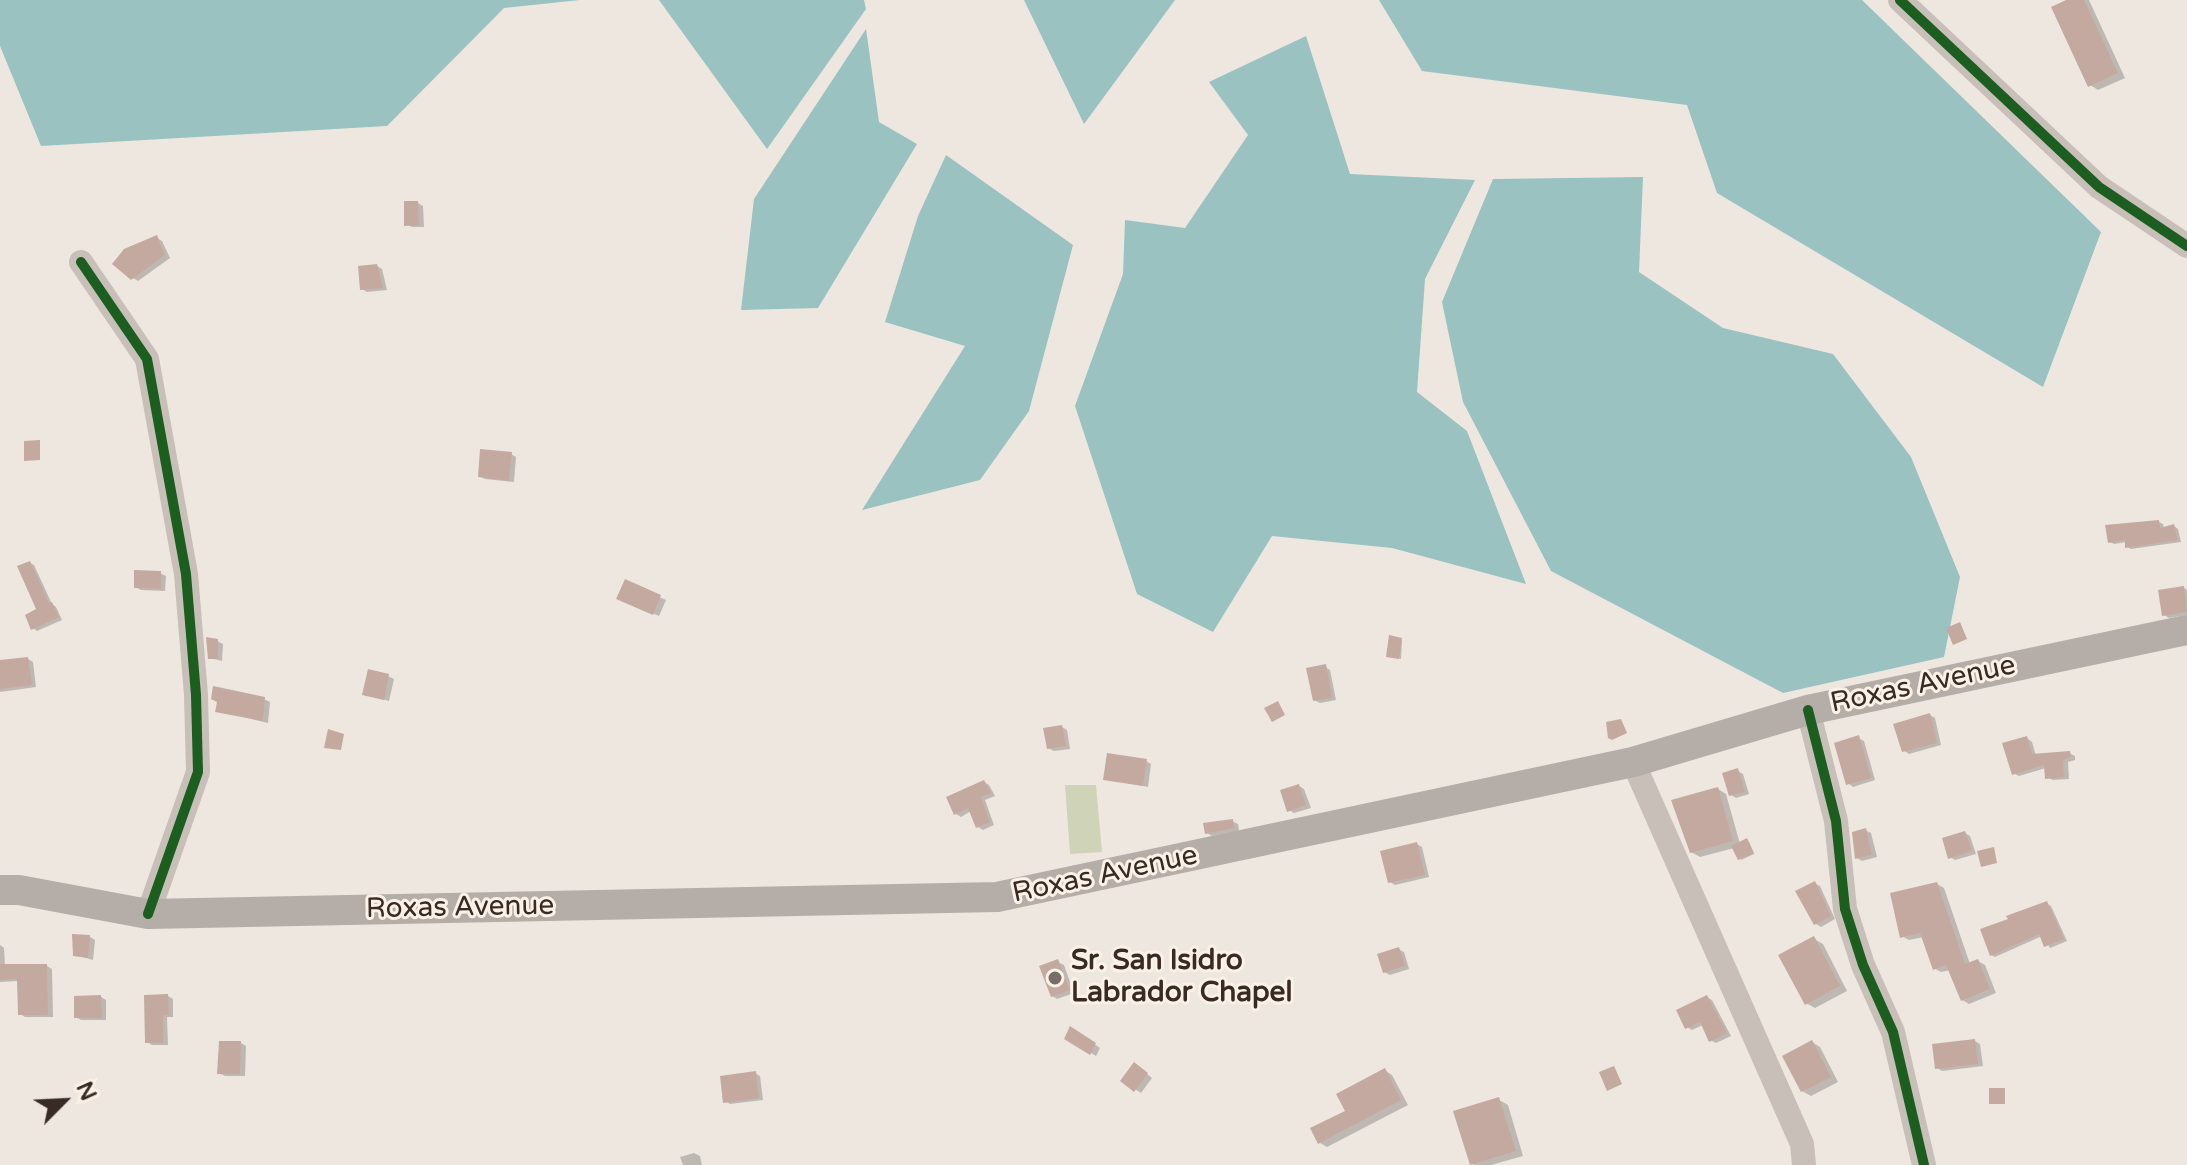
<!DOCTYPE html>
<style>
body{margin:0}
#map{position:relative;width:2187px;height:1165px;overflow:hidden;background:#eee7df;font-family:"Varela Round",sans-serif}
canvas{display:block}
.north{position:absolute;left:24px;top:1061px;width:80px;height:80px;-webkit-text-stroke:6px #fbf1e6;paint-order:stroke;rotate:66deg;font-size:22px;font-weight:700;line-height:32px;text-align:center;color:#382b26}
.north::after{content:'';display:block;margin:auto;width:28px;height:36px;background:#382b26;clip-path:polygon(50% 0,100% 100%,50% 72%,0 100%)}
</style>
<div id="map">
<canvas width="2187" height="1165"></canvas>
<div class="north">N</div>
</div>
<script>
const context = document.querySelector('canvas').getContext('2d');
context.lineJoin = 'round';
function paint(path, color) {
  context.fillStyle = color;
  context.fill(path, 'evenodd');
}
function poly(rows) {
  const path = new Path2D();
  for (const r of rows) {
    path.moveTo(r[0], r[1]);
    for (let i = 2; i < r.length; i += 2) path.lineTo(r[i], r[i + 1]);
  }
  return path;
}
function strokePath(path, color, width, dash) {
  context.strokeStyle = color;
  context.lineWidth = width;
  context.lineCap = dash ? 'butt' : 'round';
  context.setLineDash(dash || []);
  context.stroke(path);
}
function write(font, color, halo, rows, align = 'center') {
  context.font = font + ' "Varela Round",sans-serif';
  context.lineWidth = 6;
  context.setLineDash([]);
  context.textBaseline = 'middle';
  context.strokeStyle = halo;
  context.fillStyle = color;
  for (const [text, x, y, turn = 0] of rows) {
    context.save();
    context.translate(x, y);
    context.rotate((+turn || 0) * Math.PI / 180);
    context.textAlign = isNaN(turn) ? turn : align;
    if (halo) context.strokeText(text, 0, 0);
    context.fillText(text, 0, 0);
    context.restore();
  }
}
paint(poly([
 [1065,785,1096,785,1102,852,1070,854]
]), '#cfd4b8');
paint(poly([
 [0,0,580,0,504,8,387,126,41,146,0,46],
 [659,0,864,0,866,9,767,149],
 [1024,0,1175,0,1084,124],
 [1379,0,1862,0,2101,232,2043,387,1717,193,1687,105,1422,71],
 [866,29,879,122,917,144,818,308,741,310,754,199],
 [1306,36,1350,174,1475,180,1425,279,1417,392,1467,431,1526,584,1392,548,1272,536,1213,632,1137,594,1075,406,1123,274,1125,220,1185,228,1248,135,1209,82],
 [946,155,1073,245,1029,411,980,480,862,510,965,346,885,322,918,216],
 [1643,177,1639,272,1723,328,1833,354,1911,457,1960,577,1944,657,1783,693,1551,571,1463,402,1442,302,1493,179]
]), '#99c2c1');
paint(poly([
 [2071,0,2089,0,2125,78,2098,90,2090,85],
 [418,203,423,206,424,227,412,227,406,224],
 [157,238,162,241,170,258,138,281,133,278],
 [377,266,382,269,387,290,367,292,362,289],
 [511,454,516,457,514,482,485,479,480,476],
 [2159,522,2163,524,2164,529,2174,526,2178,529,2181,542,2131,549,2127,547,2127,542,2114,544,2110,542],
 [30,563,34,565,52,604,56,607,62,620,37,631,33,628,39,610],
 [160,573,166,576,165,591,141,590,136,587],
 [626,582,666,600,659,616,624,601],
 [2184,588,2187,590,2187,615,2169,618,2164,615],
 [1402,640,1401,659,1390,657],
 [217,641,223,644,222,661,210,658],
 [28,659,33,662,36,687,0,692,0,662],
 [1325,667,1330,670,1336,700,1320,703,1314,700],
 [388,676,394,679,389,701,364,694],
 [264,699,270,702,268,723,218,711,220,701],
 [1930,715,1935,718,1941,745,1909,754,1903,750],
 [1062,727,1067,730,1070,749,1054,751,1048,748],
 [1858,738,1864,741,1875,780,1853,787,1848,783],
 [2027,738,2032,742,2036,756,2069,753,2075,756,2075,760,2068,762,2069,779,2053,780,2047,777,2046,768,2019,776,2013,773],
 [1146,761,1151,764,1148,787,1106,779],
 [1738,771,1743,774,1749,794,1736,798,1731,795],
 [984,782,989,785,995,796,985,800,994,825,983,830,978,827,971,811,961,817,956,814],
 [1299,786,1304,789,1311,808,1294,813,1289,810],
 [1718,789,1726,794,1740,844,1749,842,1754,854,1741,860,1734,848,1700,857,1691,852],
 [1232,821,1238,824,1239,831,1212,836,1207,833],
 [1865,830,1871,833,1877,857,1862,861,1857,858],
 [1965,833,1970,836,1976,854,1955,860,1950,857],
 [1417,844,1422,847,1429,877,1395,885,1390,882],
 [1814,883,1820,886,1835,919,1821,927,1816,924],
 [1937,884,1944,888,1970,964,1978,961,1985,965,1996,993,1969,1004,1962,1000,1950,970,1941,972,1934,968,1924,937,1909,940,1902,936],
 [2047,904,2051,906,2067,941,2050,948,2042,936,1995,957,1991,955],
 [90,937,95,940,93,960,75,955],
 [1814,939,1823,944,1847,991,1815,1008,1806,1003],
 [0,945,4,948,5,966,47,966,52,969,53,1017,25,1017,20,1014,19,981,0,982],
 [1398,949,1404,952,1409,969,1390,975,1384,972],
 [1058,962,1064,965,1074,993,1057,999,1052,996],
 [168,996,173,999,173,1017,167,1017,168,1045,152,1045,147,1042],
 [101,997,106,1000,106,1020,81,1020,76,1017],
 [1707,997,1712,1000,1731,1036,1716,1043,1710,1040,1703,1025,1692,1030,1687,1027],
 [1075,1031,1100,1048,1096,1056,1066,1038],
 [1975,1041,1980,1044,1983,1066,1942,1071,1937,1068],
 [1812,1042,1820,1047,1838,1082,1811,1096,1802,1091],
 [241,1043,246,1046,245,1076,225,1076,219,1073],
 [1140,1068,1152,1078,1141,1093,1123,1081],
 [1384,1070,1392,1075,1408,1105,1327,1147,1320,1143],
 [755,1073,760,1076,763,1100,730,1104,725,1101],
 [1499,1100,1508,1105,1523,1156,1491,1165,1474,1165,1471,1163],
 [694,1153,700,1156,702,1165,683,1165,680,1157]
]), '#0003');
paint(poly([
 [2066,0,2084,0,2118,73,2088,87,2051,7],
 [404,201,418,201,419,225,404,226],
 [157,235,165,255,131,280,112,264,124,249],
 [377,264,383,288,360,290,358,266],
 [40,440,40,460,24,461,24,441],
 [480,449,512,452,509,481,478,477],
 [2159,520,2160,528,2174,524,2178,540,2125,548,2125,540,2108,543,2105,525],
 [30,561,49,603,52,602,59,617,31,630,25,615,36,609,17,566],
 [134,570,161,571,161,589,134,588],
 [625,579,661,595,653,615,616,599],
 [2184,586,2187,612,2162,616,2158,590],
 [1960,622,1967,639,1953,645,1946,628],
 [1389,635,1402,638,1399,659,1386,657],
 [206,637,218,639,218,659,208,659],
 [28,657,32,685,0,689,0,660],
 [1326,664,1332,698,1313,701,1306,668],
 [368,669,389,674,384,700,362,695],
 [213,686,265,697,263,721,215,712,217,702,211,699],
 [1278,701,1285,715,1272,722,1264,708],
 [1930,713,1937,743,1902,752,1893,724],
 [1621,719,1627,733,1612,740,1608,738,1606,722],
 [1062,725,1066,746,1047,749,1043,728],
 [328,729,344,734,341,750,324,748],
 [1859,735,1871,778,1846,785,1834,743],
 [2027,736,2032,754,2070,751,2071,757,2063,760,2064,777,2045,779,2044,765,2012,775,2002,743],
 [1107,753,1147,759,1143,786,1103,780],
 [1738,768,1745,792,1729,796,1722,773],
 [984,780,991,793,981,797,990,822,976,828,968,808,954,815,946,797],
 [1299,784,1306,805,1287,812,1280,790],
 [1718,787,1733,841,1690,853,1671,800],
 [1233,819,1234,828,1205,834,1203,823],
 [1866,828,1872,855,1855,859,1852,832],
 [1965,831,1972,851,1948,859,1942,838],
 [1747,838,1754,853,1738,860,1731,846],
 [1417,842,1425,875,1388,883,1380,851],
 [1994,847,1997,863,1981,867,1977,851],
 [1815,881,1831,916,1814,925,1795,891],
 [1937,882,1965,964,1978,959,1990,989,1961,1001,1946,965,1933,970,1920,933,1900,938,1890,893],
 [2047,901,2064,939,2044,947,2039,934,1990,956,1980,929,2008,919,2006,916],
 [72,934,90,935,88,958,73,956],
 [1814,936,1840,986,1805,1005,1778,955],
 [1399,947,1405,966,1383,973,1377,954],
 [1058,959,1070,990,1051,997,1039,966],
 [0,964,47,964,48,1015,18,1015,17,979,0,980],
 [168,994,169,1015,163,1015,163,1043,145,1043,144,995],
 [101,995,102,1018,74,1018,74,996],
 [1707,995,1727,1033,1709,1042,1700,1022,1685,1029,1676,1010],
 [1070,1026,1096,1043,1090,1055,1064,1039],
 [1975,1039,1978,1064,1935,1069,1932,1044],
 [1812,1040,1831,1077,1801,1092,1782,1056],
 [219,1041,241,1041,240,1074,217,1074],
 [1134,1062,1148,1073,1134,1092,1120,1081],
 [1614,1066,1622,1084,1607,1091,1599,1072],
 [1385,1068,1401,1100,1318,1144,1310,1128,1345,1111,1336,1094],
 [756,1071,759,1098,723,1103,720,1076],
 [1989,1088,2005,1088,2005,1104,1989,1104],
 [1499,1097,1516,1151,1470,1165,1453,1111]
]), '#c3a99f');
strokePath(poly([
 [1900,0,2099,187,2187,246],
 [81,262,147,359,186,574,196,695,198,772,148,914],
 [1808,710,1836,821,1845,909,1863,965,1893,1032,1924,1165],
 [1633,762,1802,1144,1804,1165]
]), '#c7bfb8', 24);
strokePath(poly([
 [0,890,19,890,148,914,997,897,1633,762,1808,710,2187,630]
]), '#b5ada8', 30);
strokePath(poly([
 [1900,0,2099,187,2187,246],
 [81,262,147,359,186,574,196,695,198,772,148,914],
 [1808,710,1836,821,1845,909,1863,965,1893,1032,1924,1165]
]), '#1b5e20', 10);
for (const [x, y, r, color] of [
 [1055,978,8,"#786d67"]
]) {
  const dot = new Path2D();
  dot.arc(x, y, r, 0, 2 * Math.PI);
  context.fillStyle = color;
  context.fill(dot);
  strokePath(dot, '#fbf1e6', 3);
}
write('28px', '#382b26', '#fbf1e6', [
 ["Roxas Avenue",1923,685,-12],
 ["Roxas Avenue",1105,875,-12],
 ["Roxas Avenue",460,908,-1]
]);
write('bold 28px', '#382b26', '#fbf1e6', [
 ["Sr. San Isidro",1071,962],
 ["Labrador Chapel",1071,994]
], 'left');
</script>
